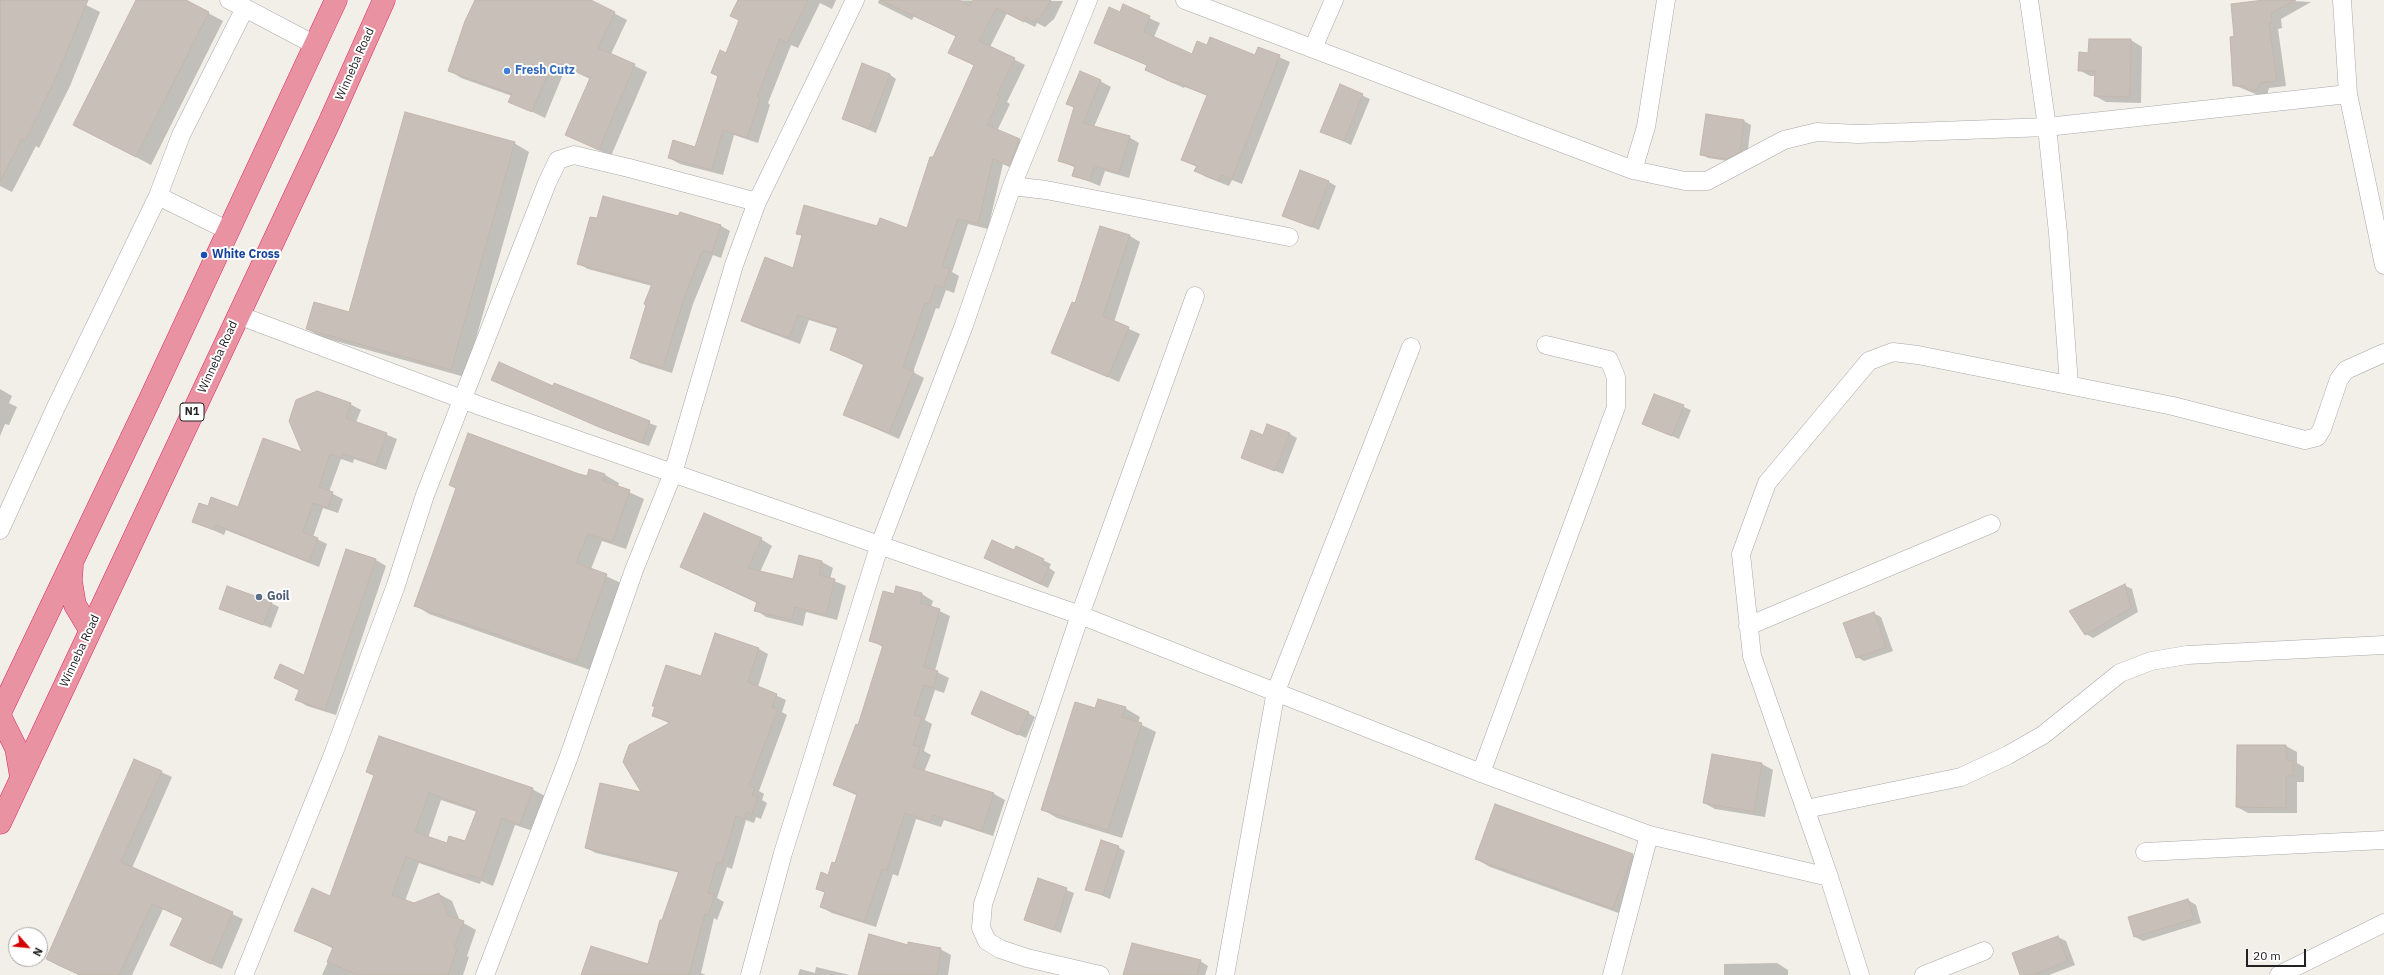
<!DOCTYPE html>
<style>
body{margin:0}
#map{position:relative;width:2384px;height:975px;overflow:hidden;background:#f2efe9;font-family:"IBM Plex Sans",sans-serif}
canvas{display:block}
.north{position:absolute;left:8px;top:927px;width:40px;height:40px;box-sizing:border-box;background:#fff;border:1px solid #a7a7a7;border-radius:50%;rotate:117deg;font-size:11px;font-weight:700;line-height:16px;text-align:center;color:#222}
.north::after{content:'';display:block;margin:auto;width:14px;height:18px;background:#d40000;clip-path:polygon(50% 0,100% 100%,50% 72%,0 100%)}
.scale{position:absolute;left:2246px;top:949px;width:60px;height:18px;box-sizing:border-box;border:2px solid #222;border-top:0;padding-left:5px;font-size:12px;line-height:14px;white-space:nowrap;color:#222;-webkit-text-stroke:3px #fff;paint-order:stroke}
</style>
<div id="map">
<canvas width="2384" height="975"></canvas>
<div class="north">N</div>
<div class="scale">20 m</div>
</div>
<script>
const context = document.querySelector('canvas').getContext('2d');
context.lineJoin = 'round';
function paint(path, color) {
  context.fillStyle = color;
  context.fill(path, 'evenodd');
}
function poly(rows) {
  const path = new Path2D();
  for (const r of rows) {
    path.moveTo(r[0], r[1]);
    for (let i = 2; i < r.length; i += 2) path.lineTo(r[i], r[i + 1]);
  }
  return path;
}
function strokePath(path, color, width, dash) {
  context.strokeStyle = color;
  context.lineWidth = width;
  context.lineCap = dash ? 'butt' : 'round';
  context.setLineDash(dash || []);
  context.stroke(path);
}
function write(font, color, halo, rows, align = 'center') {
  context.font = font + ' "IBM Plex Sans",sans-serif';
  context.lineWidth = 4;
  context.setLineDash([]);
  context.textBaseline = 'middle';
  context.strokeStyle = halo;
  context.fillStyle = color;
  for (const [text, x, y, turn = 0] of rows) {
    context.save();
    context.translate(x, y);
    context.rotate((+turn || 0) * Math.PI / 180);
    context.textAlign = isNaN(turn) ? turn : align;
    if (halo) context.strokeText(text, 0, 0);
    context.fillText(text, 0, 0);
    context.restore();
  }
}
paint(poly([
 [0,0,76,0,100,12,70,86,39,148,36,146,12,192,0,186],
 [137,0,184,0,223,21,151,165,75,125],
 [476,0,589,0,627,20,611,54,647,72,611,156,566,135,590,79,566,67,545,118,510,101,512,96,461,78,449,70],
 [739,0,836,0,832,9,820,3,798,48,791,45,768,103,770,105,758,143,734,135,723,175,680,164,669,158,695,148,740,21,731,16],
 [879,0,1063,1,1054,19,1045,27,1037,23,1035,27,1007,13,990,47,1025,65,1007,102,1010,104,997,131,1030,146,1019,171,1003,164,988,229,968,224,952,272,959,276,954,293,946,290,939,309,936,308,913,372,924,378,899,439,845,415,865,366,831,350,838,329,809,320,800,344,752,326,742,320,793,269,803,236,797,233,878,228,908,229,933,158,975,66,949,52,957,37,914,16,912,20,878,3],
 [2273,0,2311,2,2281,19,2282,28,2278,29,2286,86,2269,88,2267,95,2258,95,2234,85,2235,37],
 [1123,6,1160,23,1154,37,1192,55,1207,46,1255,56,1259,48,1290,62,1242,184,1232,180,1229,186,1206,177,1196,171,1197,167,1182,159,1208,96,1185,87,1184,88,1156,75,1146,69,1148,66,1095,43,1120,13],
 [2090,40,2131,40,2142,47,2141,103,2106,102,2095,96,2095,76,2090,76,2079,70,2089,54],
 [889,74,896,79,876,133,843,119],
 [1100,81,1111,87,1094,127,1129,137,1139,143,1129,178,1105,171,1100,186,1073,175,1076,168,1059,160,1075,108,1068,104],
 [1341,86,1370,99,1351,145,1328,134],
 [1707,115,1744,121,1751,125,1747,156,1734,162,1708,158,1701,154],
 [514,143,529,152,465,377,321,337,307,329,349,313],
 [1329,182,1336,186,1319,230,1291,219],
 [679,217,721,226,730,231,721,258,713,255,693,304,672,373,640,363,631,358,652,286,588,269,579,264],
 [1130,236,1140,242,1114,322,1140,334,1119,382,1052,352,1075,305],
 [492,380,554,387,657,426,649,446,608,431],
 [0,389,12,396,9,403,17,407,9,425,5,424,0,436],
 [1655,395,1691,410,1679,439,1643,423],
 [350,404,361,410,356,422,397,439,386,470,354,459,353,463,341,459,329,492,343,499,338,513,323,508,313,537,327,544,319,567,226,530,224,535,193,521,208,507,239,508,304,453],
 [1290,434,1297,438,1283,474,1242,457,1263,436],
 [590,470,605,475,619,483,618,487,644,499,626,549,602,541,591,569,621,583,590,670,429,614,415,605,457,489,450,485,579,475,587,477],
 [761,539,772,546,760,572,793,580,799,557,822,562,833,568,830,579,846,586,837,620,806,612,803,626,766,617,756,610,757,603,681,567],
 [1016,547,1051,564,1049,568,1055,572,1048,588,992,562,1014,552],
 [347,551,376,560,386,566,336,715,307,706,297,700,300,690,275,678,305,676],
 [2124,585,2132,589,2138,612,2093,638,2086,634],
 [897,588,922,594,933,601,931,607,950,616,935,671,949,678,944,693,935,690,925,720,932,724,924,751,931,755,924,772,994,794,1005,800,993,836,944,820,941,827,916,819,898,876,893,874,876,927,832,913,821,907,825,893,817,888,829,876,835,864,858,796,834,785,858,726,883,647,871,641],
 [271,603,279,607,271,628,220,608],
 [1873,613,1881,617,1893,651,1864,661,1857,657],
 [715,635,759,649,768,654,758,687,786,700,782,712,787,715,759,791,764,794,762,800,767,803,761,819,756,817,754,823,746,820,732,869,727,867,717,898,724,902,717,920,714,918,701,973,706,975,582,975,649,966,680,873,596,853,586,848,643,794,671,724,653,716,656,706,653,705,702,678],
 [1125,708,1140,717,1138,723,1156,732,1122,838,1057,818,1042,809,1096,709],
 [1028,713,1035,717,1026,738,972,714],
 [2238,746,2286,746,2297,752,2297,763,2304,767,2304,782,2297,782,2297,813,2248,813,2237,807],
 [1713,756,1762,764,1773,770,1765,817,1715,809,1704,803],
 [161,772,172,777,132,868,243,919,222,969,171,945,183,918,163,909,132,975,79,975,57,965,47,959],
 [367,772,532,789,545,796,533,831,515,825,493,886,481,881,480,884,419,863,405,901,414,904,439,894,452,901,460,921,476,930,467,956,469,957,463,975,322,975,334,949,295,930,331,897,374,776],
 [441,800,477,812,466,843,447,844,428,838],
 [1118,847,1125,851,1110,899,1087,889],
 [1632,855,1647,863,1627,916,1490,867,1476,859],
 [1038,879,1074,893,1061,933,1025,919],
 [2188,900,2196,905,2201,923,2143,941,2135,937,2130,918],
 [2058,937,2066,941,2075,965,2049,975,2022,975,2014,954],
 [908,946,940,949,951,955,948,975,859,975],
 [1200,961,1208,966,1205,975,1127,975],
 [1777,963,1788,970,1788,975,1724,975,1724,964],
 [816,967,850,975,798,975,800,969,815,973]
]), '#0003');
const building = poly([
 [0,0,88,0,56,78,25,141,22,139,0,182,0,0],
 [136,0,186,0,209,12,136,157,73,125,136,0],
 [475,0,591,0,615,12,598,48,635,64,599,150,565,135,590,78,553,61,532,112,508,102,512,94,448,71,465,21,475,0],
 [738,0,808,0,787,43,780,39,757,97,760,98,747,138,723,130,712,170,668,158,673,140,695,147,718,76,711,73,720,50,726,53,739,20,730,16,738,0],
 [880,0,959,0,970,6,973,0,1051,0,1044,13,1034,22,1026,18,1024,22,996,8,979,41,1015,58,997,95,1000,97,987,125,1020,139,1009,166,993,159,978,224,958,219,942,266,950,269,943,288,935,285,929,304,925,303,903,367,914,371,889,433,843,415,864,364,830,350,838,327,798,315,789,338,741,321,765,257,793,268,802,235,796,234,804,205,877,226,880,218,907,228,930,157,933,157,974,65,948,53,956,36,880,0],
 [2264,0,2296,0,2271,13,2272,23,2269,23,2277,81,2260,83,2257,90,2248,90,2245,86,2233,86,2230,37,2234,36,2231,4,2264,0],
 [1123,4,1150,16,1144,32,1192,54,1197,41,1207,45,1210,37,1255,55,1258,47,1280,55,1232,179,1221,175,1219,181,1194,171,1197,166,1181,160,1207,95,1175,82,1174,83,1145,70,1147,65,1094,43,1109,7,1120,12,1123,4],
 [2089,39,2131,39,2130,97,2094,96,2095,71,2078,71,2079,52,2088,53,2089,39],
 [862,63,890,74,869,129,842,119,862,63],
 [1080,71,1101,80,1083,123,1130,136,1119,173,1094,166,1090,181,1072,176,1075,166,1058,161,1074,107,1066,104,1080,71],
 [1340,84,1363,94,1344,141,1320,132,1340,84],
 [405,112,515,142,451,370,306,329,314,302,349,312,405,112],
 [1706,114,1744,120,1740,152,1727,159,1700,155,1706,114],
 [1300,170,1329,181,1312,227,1282,216,1300,170],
 [603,196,678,216,680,212,721,225,712,253,703,250,684,298,663,368,630,358,646,305,644,304,652,284,577,264,590,217,597,218,603,196],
 [1100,226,1130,235,1103,316,1129,327,1108,377,1051,353,1072,302,1075,303,1100,226],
 [499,362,553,386,554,383,650,421,642,443,599,427,491,380,499,362],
 [317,391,351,403,346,418,387,433,376,465,344,454,342,458,330,454,319,487,333,492,328,508,313,503,303,532,318,538,309,562,216,525,214,530,192,522,199,503,208,506,211,497,238,507,263,438,302,452,289,421,296,400,317,391],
 [1654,394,1684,405,1672,436,1642,424,1654,394],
 [1267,424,1290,433,1275,471,1241,458,1251,430,1263,435,1267,424],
 [468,433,579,474,587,476,589,469,605,474,603,481,630,490,612,542,588,534,576,563,607,574,576,662,414,606,456,488,449,485,468,433],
 [704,513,762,538,748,568,793,579,799,555,822,561,819,575,835,579,826,615,795,607,792,620,754,611,757,602,680,567,704,513],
 [992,540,1014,550,1016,546,1044,559,1042,564,1049,567,1041,584,984,558,992,540],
 [346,549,376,559,325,710,295,700,299,690,274,678,280,664,304,675,346,549],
 [2125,584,2131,608,2085,635,2069,611,2125,584],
 [227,586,272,602,263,625,219,609,227,586],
 [896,586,922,593,920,603,940,609,924,667,938,671,933,688,924,685,914,715,922,717,913,745,920,747,913,767,994,793,982,831,933,815,930,822,905,813,887,870,882,869,864,922,820,907,825,892,816,889,821,872,828,875,832,862,835,863,857,794,833,785,856,724,858,725,883,645,869,641,883,591,894,594,896,586],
 [1874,612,1886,647,1856,658,1843,623,1874,612],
 [715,633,759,648,748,682,777,694,772,707,778,709,749,786,755,788,752,795,758,797,752,814,746,812,744,819,736,816,722,864,717,862,708,893,715,895,708,915,705,914,689,975,581,975,591,946,648,964,660,920,662,920,679,871,585,848,600,783,641,792,623,762,629,745,671,722,652,716,655,706,652,706,666,665,701,676,715,633],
 [981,691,1029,712,1018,735,971,714,981,691],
 [1098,699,1126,707,1122,717,1142,723,1108,830,1041,810,1075,702,1095,708,1098,699],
 [379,736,533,788,520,825,502,818,481,879,468,874,467,877,406,857,392,895,414,903,439,893,449,916,464,921,454,948,457,949,448,975,359,975,327,962,333,947,294,931,312,888,330,896,374,775,366,772,379,736],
 [429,793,477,810,465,841,449,836,447,843,415,832,429,793],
 [2237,745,2286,745,2287,760,2293,760,2293,776,2286,776,2286,808,2236,807,2237,745],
 [1712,754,1762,763,1754,812,1703,803,1712,754],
 [134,759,162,771,121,862,233,912,211,964,170,945,183,918,152,904,119,975,80,975,46,959,134,759],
 [1495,804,1633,854,1613,909,1475,859,1495,804],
 [1101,840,1119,846,1103,895,1085,890,1101,840],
 [1038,878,1067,888,1054,930,1024,920,1038,878],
 [2188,899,2194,919,2134,937,2128,917,2188,899],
 [869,934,908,945,908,942,941,948,937,975,858,975,869,934],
 [2058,936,2068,961,2032,975,2020,975,2012,953,2058,936],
 [1132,943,1201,960,1197,975,1123,975,1132,943]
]);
paint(building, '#c7bfb8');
strokePath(building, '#c4b6ab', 1);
const street = poly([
 [1185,0,1633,170,1646,127,1666,0],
 [2029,0,2047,127,2058,233,2069,385],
 [2342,0,2348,94,2384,265],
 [245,8,315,45],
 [1313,48,1334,0],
 [1633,170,1685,181,1707,181,1784,140,1817,132,1858,134,2047,127,2348,94],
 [1012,186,1046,190,1289,237],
 [158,196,229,231],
 [238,315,483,407,1080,615,1481,773,1649,835,1829,877],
 [0,530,56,407,158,196,181,135,245,8,229,0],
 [1748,626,1991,524],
 [1481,773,1616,407,1616,377,1609,360,1546,345],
 [1806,809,1961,777,2008,755,2043,735,2120,673,2151,661,2187,655,2384,645],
 [2145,852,2384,840],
 [244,975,334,752,395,588,425,495,547,183,558,160,574,155,629,168,757,202],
 [485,975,568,759,634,570,673,473,734,265,757,202,855,0],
 [750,975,783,853,879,547,964,325,1012,186,1088,0],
 [1100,975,1027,958,1000,949,987,941,981,928,983,904,1080,615,1195,296],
 [1225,975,1276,691,1411,347],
 [1612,975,1649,835],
 [1860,975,1829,877,1752,656,1741,554,1767,483,1869,361,1893,352,1918,355,2173,406,2305,440,2317,437,2322,429,2339,379,2346,370,2384,353],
 [1924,975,1984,951],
 [2279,975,2384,923]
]);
const highway = poly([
 [72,566,71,581,75,605,90,630],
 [0,713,149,401,336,0],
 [0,716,16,748,21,777],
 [0,823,329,123,384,0]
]);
strokePath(street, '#a9a9a9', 19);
strokePath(highway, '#dc2a67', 23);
strokePath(street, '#fff', 18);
strokePath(highway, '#e892a2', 22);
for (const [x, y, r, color] of [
 [507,71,4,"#3f7fe0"],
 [204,255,4,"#1a4fb4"],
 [259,597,4,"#5c6f8a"]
]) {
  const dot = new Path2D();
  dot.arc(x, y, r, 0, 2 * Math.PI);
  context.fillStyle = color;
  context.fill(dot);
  strokePath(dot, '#fff', 1.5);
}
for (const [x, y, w] of [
 [192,412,24]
]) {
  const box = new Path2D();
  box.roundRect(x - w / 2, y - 9, w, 18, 3);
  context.fillStyle = '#fff';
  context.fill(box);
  strokePath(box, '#222', 1);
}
write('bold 11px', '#222', null, [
 ["N1",192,412]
]);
write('12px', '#222', '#fff', [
 ["Winneba Road",355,64,-66],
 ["Winneba Road",218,357,-65],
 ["Winneba Road",80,651,-65]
]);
write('bold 12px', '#366cbe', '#fff', [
 ["Fresh Cutz",515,71]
], 'left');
write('bold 12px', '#164399', '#fff', [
 ["White Cross",212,255]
], 'left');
write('bold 12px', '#4e5e75', '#fff', [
 ["Goil",267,597]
], 'left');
</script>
